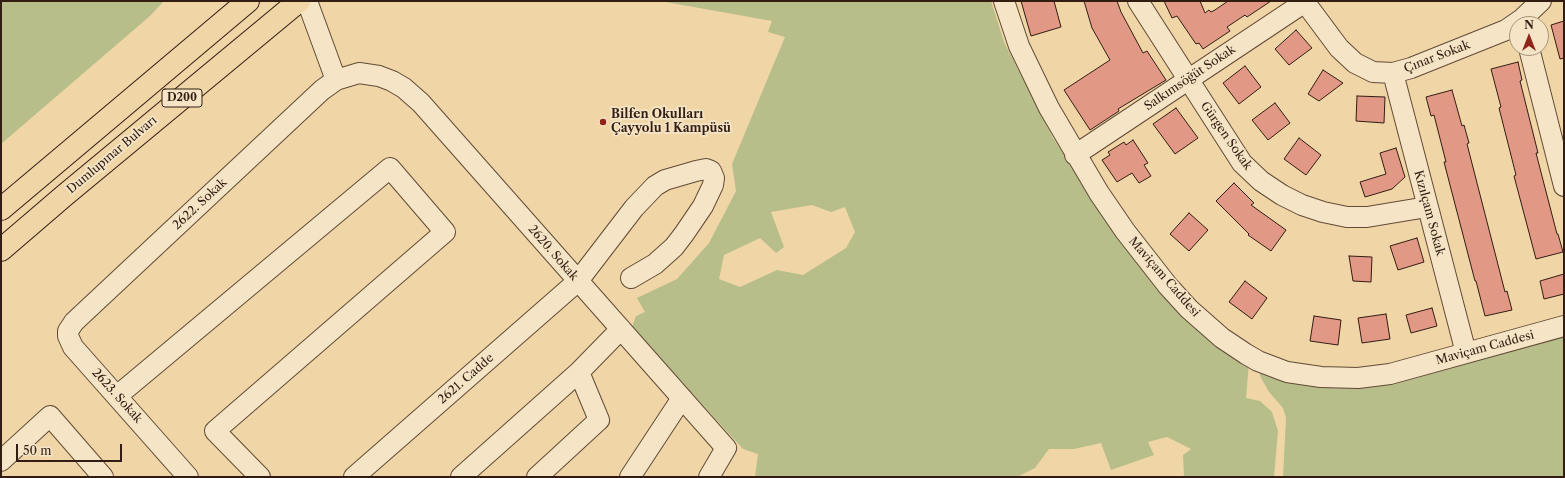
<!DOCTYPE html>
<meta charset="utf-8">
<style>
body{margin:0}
#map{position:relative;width:1565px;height:478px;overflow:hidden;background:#f0d6a6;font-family:"Libre Caslon Text",serif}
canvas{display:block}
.frame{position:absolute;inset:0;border:2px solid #331c12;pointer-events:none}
.north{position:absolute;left:1509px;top:16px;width:40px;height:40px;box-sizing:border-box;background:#f5e4c5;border:1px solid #a7947d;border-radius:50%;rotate:0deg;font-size:11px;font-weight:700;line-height:16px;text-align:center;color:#331c12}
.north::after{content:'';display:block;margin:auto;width:14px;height:18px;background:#8f2418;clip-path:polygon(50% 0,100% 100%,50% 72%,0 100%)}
.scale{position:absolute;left:16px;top:444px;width:106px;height:18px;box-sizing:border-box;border:2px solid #331c12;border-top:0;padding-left:5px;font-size:12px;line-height:14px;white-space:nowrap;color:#331c12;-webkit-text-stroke:3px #f5e4c5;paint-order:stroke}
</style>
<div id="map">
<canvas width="1565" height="478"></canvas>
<div class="frame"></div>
<div class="north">N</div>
<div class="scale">50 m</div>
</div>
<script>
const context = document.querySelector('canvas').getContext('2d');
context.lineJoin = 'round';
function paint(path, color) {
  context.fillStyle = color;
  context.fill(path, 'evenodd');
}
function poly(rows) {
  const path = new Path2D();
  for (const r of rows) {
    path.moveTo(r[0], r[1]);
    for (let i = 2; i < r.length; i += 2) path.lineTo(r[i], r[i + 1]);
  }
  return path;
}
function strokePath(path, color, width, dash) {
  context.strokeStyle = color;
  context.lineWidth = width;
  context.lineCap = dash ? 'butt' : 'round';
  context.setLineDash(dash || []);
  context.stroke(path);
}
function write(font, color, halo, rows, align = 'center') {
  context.font = font + ' "Libre Caslon Text",serif';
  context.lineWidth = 3.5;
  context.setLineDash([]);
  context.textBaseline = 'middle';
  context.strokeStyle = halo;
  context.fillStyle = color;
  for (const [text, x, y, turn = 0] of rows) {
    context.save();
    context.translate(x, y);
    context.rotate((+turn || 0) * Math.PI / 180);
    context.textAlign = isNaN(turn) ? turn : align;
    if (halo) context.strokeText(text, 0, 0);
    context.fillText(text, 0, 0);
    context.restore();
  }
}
paint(poly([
 [1,1,164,1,150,16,1,144],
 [660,1,991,1,1004,42,1053,138,1133,256,1198,331,1249,363,1246,398,1260,401,1272,412,1278,431,1274,477,1184,477,1183,455,1191,449,1167,437,1148,442,1154,455,1111,470,1101,443,1074,449,1049,449,1035,468,1017,477,755,477,758,454,743,449,632,327,636,316,645,312,637,298,677,279,709,243,736,191,732,164,785,37,768,32,772,21],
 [812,205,831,212,845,207,855,232,846,248,803,275,777,270,740,287,719,279,724,255,760,238,776,253,784,247,771,212],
 [1564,334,1564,477,1283,477,1286,418,1283,408,1269,392,1260,376,1260,370,1298,382]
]), '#b7be89');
const building = poly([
 [1021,1,1054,1,1061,27,1031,36,1021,1],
 [1084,1,1117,1,1121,12,1143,53,1147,51,1166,80,1118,109,1119,111,1090,130,1064,90,1110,60,1092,28,1084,1],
 [1164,1,1200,1,1205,13,1209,10,1211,12,1215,10,1228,1,1271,1,1247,17,1245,15,1227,27,1230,31,1203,49,1199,43,1196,44,1177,16,1172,18,1164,1],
 [1564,21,1564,58,1560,59,1551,25,1564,21],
 [1296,30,1312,48,1289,65,1275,49,1296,30],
 [1518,62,1522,80,1520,81,1538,153,1536,153,1557,234,1558,234,1563,252,1536,259,1514,176,1516,175,1499,108,1501,107,1491,69,1518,62],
 [1245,66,1261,87,1239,104,1223,83,1245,66],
 [1323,70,1343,83,1319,101,1308,94,1323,70],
 [1452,90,1462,126,1464,125,1469,143,1467,144,1505,292,1507,291,1512,310,1485,316,1476,281,1475,281,1444,162,1446,162,1434,115,1431,116,1426,97,1452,90],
 [1357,96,1385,97,1384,123,1356,121,1357,96],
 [1275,103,1290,123,1268,140,1252,120,1275,103],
 [1176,108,1198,138,1175,154,1153,124,1176,108],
 [1299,138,1321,155,1306,175,1284,159,1299,138],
 [1133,140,1148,163,1144,165,1151,176,1139,183,1132,173,1117,182,1102,160,1110,155,1108,152,1124,142,1126,145,1133,140],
 [1396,148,1405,177,1392,189,1365,197,1360,182,1386,174,1380,153,1396,148],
 [1234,183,1254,203,1251,205,1286,230,1271,251,1248,235,1249,234,1216,201,1234,183],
 [1189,213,1208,230,1189,251,1170,234,1189,213],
 [1417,238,1424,262,1398,270,1390,246,1417,238],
 [1349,256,1372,257,1371,282,1353,281,1349,256],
 [1564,274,1564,294,1544,299,1540,281,1564,274],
 [1245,281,1267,298,1252,319,1229,302,1245,281],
 [1432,308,1437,326,1411,333,1406,315,1432,308],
 [1386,314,1390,339,1362,343,1358,318,1386,314],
 [1314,316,1341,320,1338,345,1310,341,1314,316]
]);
paint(building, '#e19986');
strokePath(building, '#331c12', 1);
const minor = poly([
 [307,1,336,80],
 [1004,1,1019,46,1049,108,1099,193,1125,231,1168,286,1189,309,1222,338,1246,354,1258,361,1287,372,1321,377,1358,378,1390,374,1564,326],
 [1138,1,1242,163,1261,181,1282,195,1302,205,1323,212,1347,217,1367,217,1427,207],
 [1304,1,1339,48,1355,63,1373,72,1393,73,1411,68,1506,30,1522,19,1541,1],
 [1529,48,1564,186],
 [1393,73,1466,353],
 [1075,155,1305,2],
 [117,396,390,168,445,232,215,431,260,477],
 [1,461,50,416,103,477],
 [188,477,73,347,68,336,68,331,74,322,322,90,336,80,359,73,379,76,392,81,404,88,421,103,726,448,709,477],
 [354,477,578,281,634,208,655,186,665,180,696,171,706,169,711,171,714,178,713,185,703,206,684,234,674,247,655,264,631,278],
 [461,477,579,372],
 [537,477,599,420,579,372,621,329],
 [630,477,682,398]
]);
const highway = poly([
 [1,209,248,1],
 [1,250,65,195,299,1]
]);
strokePath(minor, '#624a37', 22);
strokePath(highway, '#331c12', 24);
strokePath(minor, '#f5e4c5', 20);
strokePath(highway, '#f0d6a6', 22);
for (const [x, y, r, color] of [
 [603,122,4,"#8f2418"]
]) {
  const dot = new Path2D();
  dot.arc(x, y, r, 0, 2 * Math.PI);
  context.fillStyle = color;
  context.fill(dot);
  strokePath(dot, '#f5e4c5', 1.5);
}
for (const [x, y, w] of [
 [182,98,40]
]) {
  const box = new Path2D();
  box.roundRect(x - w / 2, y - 9, w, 18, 3);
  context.fillStyle = '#f5e4c5';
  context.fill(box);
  strokePath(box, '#331c12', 1);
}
write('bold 11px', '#331c12', null, [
 ["D200",182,98]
]);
write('12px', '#331c12', '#f5e4c5', [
 ["Çınar Sokak",1437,57,-21],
 ["Salkımsöğüt Sokak",1190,78,-34],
 ["Gürgen Sokak",1226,136,55],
 ["Dumlupınar Bulvarı",112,155,-40],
 ["2622. Sokak",200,204,-43],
 ["Kızılçam Sokak",1429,213,75],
 ["2620. Sokak",553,253,49],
 ["Maviçam Caddesi",1164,277,49],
 ["Maviçam Caddesi",1485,348,-15],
 ["2621. Cadde",466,379,-41],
 ["2623. Sokak",117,396,48]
]);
write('bold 12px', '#331c12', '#f5e4c5', [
 ["Bilfen Okulları",611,115],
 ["Çayyolu 1 Kampüsü",611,129]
], 'left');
</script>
